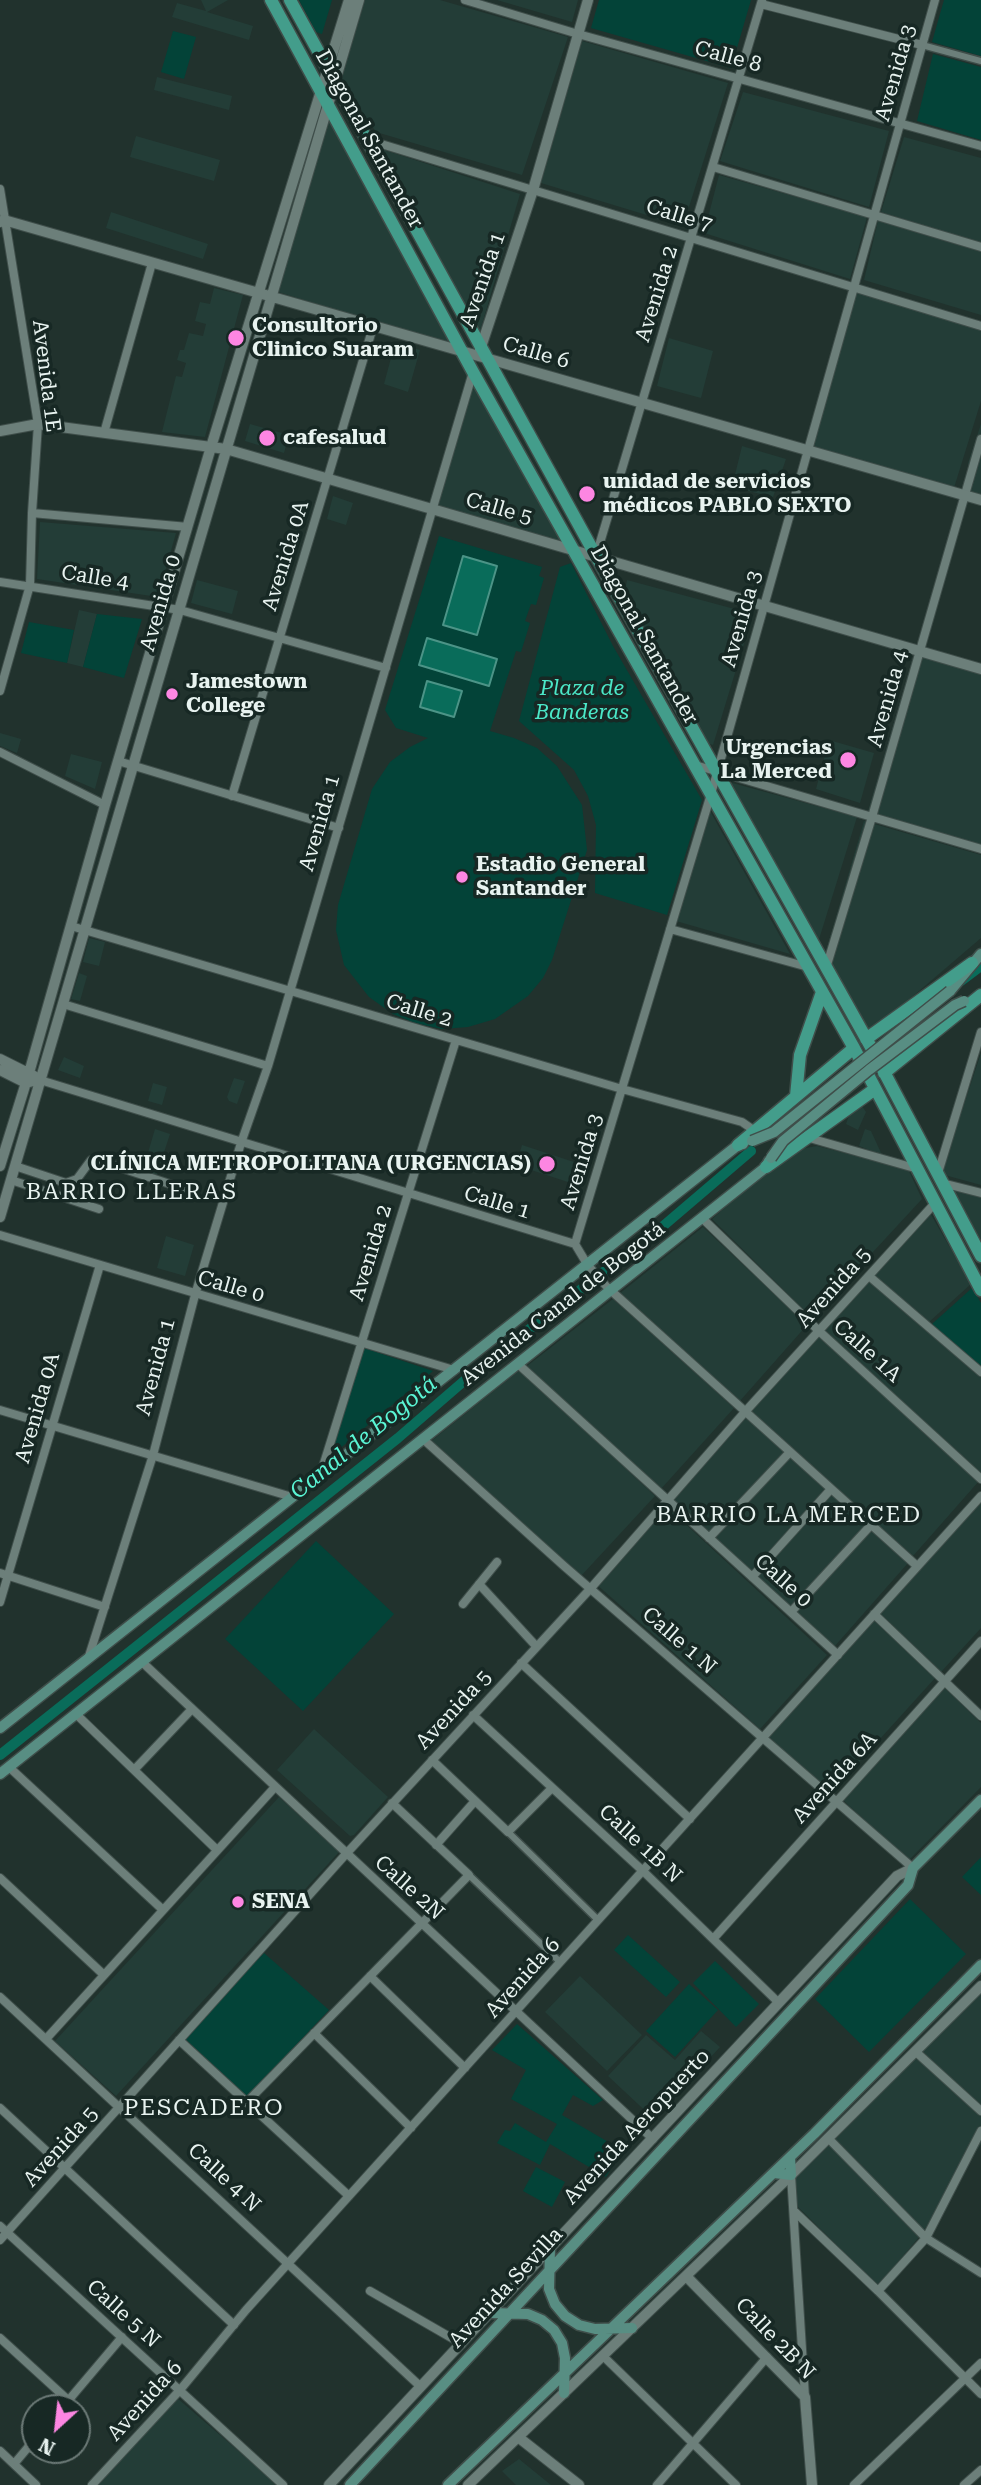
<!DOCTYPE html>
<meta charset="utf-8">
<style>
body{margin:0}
#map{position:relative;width:981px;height:2485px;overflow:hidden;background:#21322d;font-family:"Roboto Serif",serif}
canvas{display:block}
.north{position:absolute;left:21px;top:2394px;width:70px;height:70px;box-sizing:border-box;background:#172824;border:2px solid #6b7976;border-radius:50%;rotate:207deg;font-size:19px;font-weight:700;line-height:28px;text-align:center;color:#e8f3f0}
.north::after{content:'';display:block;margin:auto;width:24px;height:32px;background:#fd86e2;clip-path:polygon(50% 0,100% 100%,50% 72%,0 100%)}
</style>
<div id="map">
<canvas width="981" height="2485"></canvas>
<div class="north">N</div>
</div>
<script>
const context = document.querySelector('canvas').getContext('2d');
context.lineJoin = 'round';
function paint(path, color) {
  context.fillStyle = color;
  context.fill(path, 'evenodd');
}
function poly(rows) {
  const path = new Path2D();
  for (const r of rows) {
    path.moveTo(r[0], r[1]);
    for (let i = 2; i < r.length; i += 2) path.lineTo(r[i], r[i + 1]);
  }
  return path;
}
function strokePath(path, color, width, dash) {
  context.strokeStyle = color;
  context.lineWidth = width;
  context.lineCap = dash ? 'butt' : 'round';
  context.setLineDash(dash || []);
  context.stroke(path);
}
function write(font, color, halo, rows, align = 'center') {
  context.font = font + ' "Roboto Serif",serif';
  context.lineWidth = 7;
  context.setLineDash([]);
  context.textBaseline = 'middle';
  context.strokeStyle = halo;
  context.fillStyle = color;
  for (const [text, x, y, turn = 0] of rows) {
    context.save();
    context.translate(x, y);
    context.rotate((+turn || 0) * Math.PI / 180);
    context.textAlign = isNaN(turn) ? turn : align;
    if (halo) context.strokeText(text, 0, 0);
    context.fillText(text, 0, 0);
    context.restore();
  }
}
paint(poly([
 [201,0,228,0,207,12,253,26,249,40,172,17,177,3,206,11],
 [365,0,440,0,568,37,522,175,376,132,341,80],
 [497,0,578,0,572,22],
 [582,41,728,83,683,226,541,183],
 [157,77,232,96,229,110,154,90],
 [743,92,889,131,869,207,720,161],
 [327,109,456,347,275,291],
 [136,136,220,160,214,181,130,157],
 [904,137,981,158,981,243,881,212],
 [381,149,520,194,479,335],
 [719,175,867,217,850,279,704,233],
 [111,212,208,244,203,259,106,228],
 [878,221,981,252,981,315,864,280],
 [214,288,243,295,205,437,162,432,176,376,182,377,186,363,177,360,180,350,184,350,189,333,203,336,206,324,195,321,200,302,210,304],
 [856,291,981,328,981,401,953,491,812,448],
 [669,338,713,351,701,398,657,386],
 [395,343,420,350,408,392,384,384],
 [474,381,564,545,437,506],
 [250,424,289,435,284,453,245,441],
 [981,424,981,499,960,493,970,471,968,463],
 [742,446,786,459,773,497,732,487],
 [333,496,353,503,346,525,327,519],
 [40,522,176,533,158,597,37,579],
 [197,580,238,591,232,614,191,603],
 [627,580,753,614,713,745,704,742,625,591],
 [79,610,97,614,83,667,67,663],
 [914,654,981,674,981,845,868,811],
 [0,733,21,739,17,753,0,746],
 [829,740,874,753,860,803,816,789],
 [71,754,102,762,95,789,65,776],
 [725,781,857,817,816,949],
 [710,811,790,954,676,921],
 [864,821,981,855,981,938,870,1033,824,958],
 [89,938,105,942,99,966,83,962],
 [79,973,87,976,80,1001,71,999],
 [981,1053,981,1185,941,1174],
 [64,1057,84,1066,80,1078,58,1070],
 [234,1078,245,1081,237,1104,229,1101,227,1097],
 [153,1083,167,1087,162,1105,148,1101],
 [860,1103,866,1112,858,1130,846,1124,849,1115],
 [155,1129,170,1134,156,1177,142,1173],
 [865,1129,871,1131,882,1155,859,1146],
 [522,1145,577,1163,571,1183,516,1165],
 [817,1146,908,1169,922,1199,812,1318,712,1219,789,1151],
 [950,1187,981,1197,981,1240,965,1213],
 [930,1213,971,1284,929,1322,876,1277,876,1272],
 [703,1227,807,1325,739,1402,619,1294],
 [166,1236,194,1245,185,1276,157,1268],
 [868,1278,981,1377,981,1475,823,1328],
 [613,1299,734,1408,660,1490,527,1366],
 [819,1335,979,1481,913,1556,748,1413],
 [520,1370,655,1496,581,1576,430,1442],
 [744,1416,908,1563,834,1647,671,1499],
 [981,1500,981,1628,941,1672,879,1613],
 [666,1506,827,1655,760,1729,595,1583],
 [874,1619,936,1677,831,1793,768,1737],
 [942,1685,981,1723,981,1787,908,1861,842,1799],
 [314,1729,388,1797,354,1835,350,1836,277,1770],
 [279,1797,339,1852,116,2096,55,2041],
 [580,1976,642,2035,607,2071,545,2012],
 [981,1991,981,2144,920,2236,878,2286,796,2205,795,2176],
 [701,2031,720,2047,654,2119,608,2076,646,2035,675,2060],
 [177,2398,278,2485,95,2485],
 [519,2459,551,2485,516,2485,502,2471]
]), '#233d37');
paint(poly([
 [299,0,332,0,322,34,316,32],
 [599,0,751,0,731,68,591,28],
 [944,0,981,0,981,56,932,42],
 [173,31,196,37,184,79,161,72],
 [933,54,981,67,981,140,917,121],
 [439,536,542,567,539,576,544,578,536,605,531,604,525,621,530,623,521,652,516,651,490,731,514,738,537,748,557,766,582,805,587,850,552,960,543,978,528,996,495,1019,468,1027,442,1029,415,1023,393,1014,369,997,344,965,336,930,338,905,372,789,390,762,410,747,428,738,396,728,385,710],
 [571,563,613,646,702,800,667,915,595,893,596,825,588,796,574,770,519,721,560,567],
 [97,614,142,619,124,678,83,667],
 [29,622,74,630,67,663,21,653],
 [972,1288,981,1303,981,1366,932,1324],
 [361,1347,433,1371,326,1460],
 [316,1541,394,1614,303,1711,225,1639],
 [981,1857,981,1895,962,1877],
 [910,1899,966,1954,869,2052,815,1999],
 [628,1935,680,1982,666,1997,614,1950],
 [264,1953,329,2010,247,2097,183,2037],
 [715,1961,759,2004,736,2027,693,1983],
 [689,1984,718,2010,675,2057,646,2031],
 [517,2024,603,2100,593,2106,573,2095,562,2115,622,2150,606,2177,550,2144,540,2165,497,2143,505,2130,510,2131,515,2123,546,2142,557,2124,511,2099,526,2070,492,2050],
 [536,2167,565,2182,552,2207,523,2191]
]), '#034338');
const water = poly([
 [463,556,497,566,477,635,443,625,463,556],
 [427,638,497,659,489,686,419,665,427,638],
 [427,681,462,691,454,717,420,707,427,681]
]);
paint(water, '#096c5a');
strokePath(water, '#4c9487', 2);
strokePath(poly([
 [961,981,981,966],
 [0,1755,398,1438,479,1368,662,1227,751,1151]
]), '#096c5a', 10);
const pedestrian = poly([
 [922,45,981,61],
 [508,1832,598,1920],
 [469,1875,560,1962]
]);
const minor = poly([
 [465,0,578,34,981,146],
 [761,4,922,45],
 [368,140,981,326],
 [713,167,981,247],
 [0,189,38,424,32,513,30,585,0,691],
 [104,433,152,263],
 [32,513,188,527],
 [596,556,762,0],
 [0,582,180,610,386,668],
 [0,752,105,805],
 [118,761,339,828],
 [695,765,981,849],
 [232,796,373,327],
 [71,926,622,1089,742,1122,755,1131],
 [670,929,808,967],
 [826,968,872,817,981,439],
 [63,1004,268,1066],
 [40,1080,575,1244,587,1264,607,1287,917,1566],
 [806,1137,918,1169],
 [15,1166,66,1183,77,1179,91,1160,97,1160,191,1191],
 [938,1173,981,1032],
 [11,1180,99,1209],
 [942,1183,981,1193],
 [702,1218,819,1331,981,1479],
 [0,1235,454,1370],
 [575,1244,711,794,935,0],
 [869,1276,981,1372],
 [518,1364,838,1655],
 [0,1410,292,1497],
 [423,1439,564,1566,913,1868],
 [320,1476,456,1040],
 [709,1538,789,1453],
 [0,1573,105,1607],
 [752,1577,831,1489],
 [479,1584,536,1646],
 [0,1602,100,1265],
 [463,1604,497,1562],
 [791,1612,871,1525],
 [874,1614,981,1716],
 [89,1656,153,1455,195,1295,241,1143,268,1066,473,372],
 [142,1662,653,2139],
 [521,1663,690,1819],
 [76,1714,217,1850],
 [473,1715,643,1871,779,2003],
 [432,1760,508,1832,552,1788],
 [9,1767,163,1910],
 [134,1770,192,1709],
 [436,1845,475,1801],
 [0,1878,104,1975],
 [714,1938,981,1641],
 [370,1976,465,2068],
 [0,1997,421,2387],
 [314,2033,411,2128],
 [46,2039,275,1787],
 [179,2040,349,2196],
 [916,2052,981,2111],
 [247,2102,469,1875,392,1803],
 [0,2108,234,2325],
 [829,2139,926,2238,981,2273],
 [791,2175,805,2397],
 [795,2212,878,2291,981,2394],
 [0,2226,283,2485],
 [0,2240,346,1854,591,1588,744,1413,935,1203],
 [370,2291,462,2344],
 [878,2291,926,2238,981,2131],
 [0,2338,68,2400],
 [603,2356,736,2485],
 [62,2408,122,2337],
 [0,2451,36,2485],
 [14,2464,35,2439],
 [92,2485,180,2390,246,2310,981,1496],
 [657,2485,767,2357],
 [854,2485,981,2363],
 [964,2485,981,2470]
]);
const tertiary = poly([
 [0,222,4,220,981,500],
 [480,350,533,190,588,0],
 [0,431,38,424,226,449,981,669],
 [0,1059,34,1076],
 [0,1070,26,1083,33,1081],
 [0,1166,29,1073,105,805,211,447,349,0],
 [0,1217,359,0],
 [686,2276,805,2397,812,2485],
 [518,2437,579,2485],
 [329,2485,897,1876,913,1868],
 [468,2485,791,2175,981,1986]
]);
const secondary = poly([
 [950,991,981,954],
 [0,1728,738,1145,743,1144],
 [0,1774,766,1167,769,1161],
 [774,2173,791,2175,790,2157],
 [550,2249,549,2289,555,2304,565,2316,579,2325,595,2329,632,2328],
 [490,2313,528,2314,542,2320,554,2330,562,2343,565,2358,564,2393],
 [350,2485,908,1885,913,1868,981,1800],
 [448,2485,814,2134,981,1965]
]);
const primary = poly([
 [271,0,473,372,854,1048,981,1290],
 [290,0,596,556,872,1049,981,1256],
 [866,1039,972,963],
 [884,1073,981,995],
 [796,1096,800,1055,822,992],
 [738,1145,854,1048],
 [766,1167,875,1089]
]);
strokePath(pedestrian, '#3f4e4a', 9);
strokePath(minor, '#3f4e4a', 10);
strokePath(tertiary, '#3f4e4a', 12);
strokePath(secondary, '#3f4e4a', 13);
strokePath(primary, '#3f4e4a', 15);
strokePath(pedestrian, '#6c7f7a', 6);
strokePath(minor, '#6c7f7a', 8);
strokePath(tertiary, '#6c7f7a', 10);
strokePath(secondary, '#588e83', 10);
strokePath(primary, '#439d8b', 12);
const secondaryBridge = poly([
 [752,1141,774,1132,950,991],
 [771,1158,783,1141,869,1070,955,1005,964,1001]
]);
strokePath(secondaryBridge, '#3f4e4a', 13, []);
strokePath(secondaryBridge, '#588e83', 10);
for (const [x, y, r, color] of [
 [236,338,9,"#fd86e2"],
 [267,438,9,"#fd86e2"],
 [587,494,9,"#fd86e2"],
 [172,694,7,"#fd86e2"],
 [848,760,9,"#fd86e2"],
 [462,877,7,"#fd86e2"],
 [547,1164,9,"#fd86e2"],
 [238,1902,7,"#fd86e2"]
]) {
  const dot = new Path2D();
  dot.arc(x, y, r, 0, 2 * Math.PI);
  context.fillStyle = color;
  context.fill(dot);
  strokePath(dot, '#172824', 2.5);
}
write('21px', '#e8f3f0', '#172824', [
 ["Calle 8",728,57,15],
 ["Avenida 3",896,73,-74],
 ["Diagonal Santander",369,139,61],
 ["Calle 7",679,216,17],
 ["Avenida 1",483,280,-71],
 ["Avenida 2",657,294,-73],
 ["Calle 6",536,353,16],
 ["Avenida 1E",46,376,83],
 ["Calle 5",499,509,16],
 ["Avenida 0A",286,556,-73],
 ["Calle 4",95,578,9],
 ["Avenida 0",161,603,-74],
 ["Avenida 3",742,619,-74],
 ["Diagonal Santander",644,635,61],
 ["Avenida 4",888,699,-74],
 ["Avenida 1",320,823,-74],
 ["Calle 2",419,1011,17],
 ["Avenida 3",582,1162,-73],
 ["Calle 1",497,1203,17],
 ["Avenida 2",371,1253,-73],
 ["Calle 0",231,1287,16],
 ["Avenida 5",834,1288,-48],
 ["Avenida Canal de Bogotá",563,1304,-38],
 ["Calle 1A",867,1351,42],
 ["Avenida 1",156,1367,-75],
 ["Avenida 0A",38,1408,-74],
 ["Calle 0",783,1581,42],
 ["Calle 1 N",679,1641,41],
 ["Avenida 5",454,1710,-47],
 ["Avenida 6A",835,1778,-48],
 ["Calle 1B N",640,1844,43],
 ["Calle 2N",409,1888,42],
 ["Avenida 6",523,1978,-48],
 ["Avenida Aeropuerto",637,2127,-47],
 ["Avenida 5",61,2147,-48],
 ["Calle 4 N",224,2178,43],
 ["Avenida Sevilla",506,2288,-47],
 ["Calle 5 N",123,2314,42],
 ["Calle 2B N",775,2339,46],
 ["Avenida 6",145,2401,-48]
]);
write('bold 21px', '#e8f3f0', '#172824', [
 ["Consultorio",252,326],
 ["Clinico Suaram",252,350],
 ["cafesalud",283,438],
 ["unidad de servicios",603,482],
 ["médicos PABLO SEXTO",603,506],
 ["Jamestown",186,682],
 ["College",186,706],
 ["Urgencias",832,748,"right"],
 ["La Merced",832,772,"right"],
 ["Estadio General",476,865],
 ["Santander",476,889],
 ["CLÍNICA METROPOLITANA (URGENCIAS)",531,1164,"right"],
 ["SENA",252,1902]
], 'left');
write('italic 21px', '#4be8c8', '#172824', [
 ["Plaza de",582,689],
 ["Banderas",582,713]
]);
context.letterSpacing = '2px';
write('23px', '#e8f3f0', '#172824', [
 ["BARRIO LLERAS",132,1192],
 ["BARRIO LA MERCED",789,1515],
 ["PESCADERO",204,2108]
]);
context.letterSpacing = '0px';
write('italic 23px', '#5af4d4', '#172824', [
 ["Canal de Bogotá",364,1438,-39]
]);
</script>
